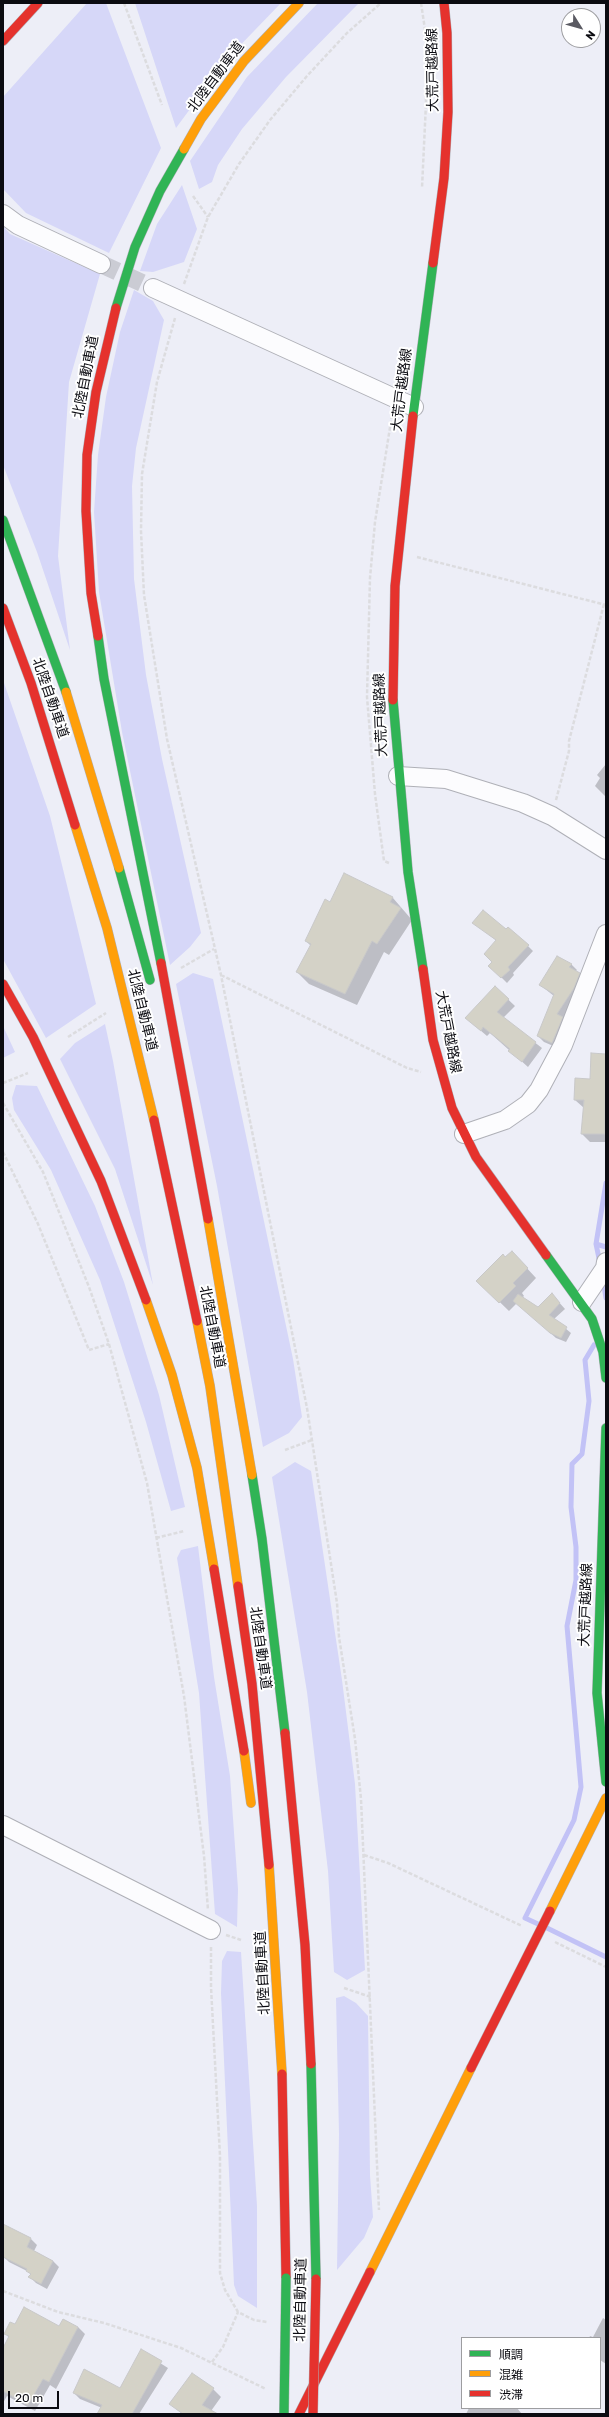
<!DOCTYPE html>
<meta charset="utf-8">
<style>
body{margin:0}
#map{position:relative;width:609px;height:2417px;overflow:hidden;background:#edeef7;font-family:Rubik,"Noto Sans JP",sans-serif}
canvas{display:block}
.frame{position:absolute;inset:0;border:4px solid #0b0b11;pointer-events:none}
.legend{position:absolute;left:461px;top:2337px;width:140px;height:72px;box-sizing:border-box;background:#fff;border:1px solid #9d9da0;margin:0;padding:5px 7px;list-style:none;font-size:12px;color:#0b0b11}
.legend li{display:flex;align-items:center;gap:8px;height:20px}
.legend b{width:20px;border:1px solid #9d9da0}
.north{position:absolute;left:561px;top:8px;width:40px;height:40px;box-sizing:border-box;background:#fff;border:1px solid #9d9da0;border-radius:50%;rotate:127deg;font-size:11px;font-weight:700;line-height:16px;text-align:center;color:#0b0b11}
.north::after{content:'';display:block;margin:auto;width:14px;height:18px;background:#5a5a62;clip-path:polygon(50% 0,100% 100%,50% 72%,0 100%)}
.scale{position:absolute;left:8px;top:2391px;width:51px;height:18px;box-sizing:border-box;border:2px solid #0b0b11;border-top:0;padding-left:5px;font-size:12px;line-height:14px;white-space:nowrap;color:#0b0b11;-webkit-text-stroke:3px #fff;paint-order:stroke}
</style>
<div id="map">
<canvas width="609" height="2417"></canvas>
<div class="frame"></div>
<ul class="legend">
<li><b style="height:5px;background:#30b455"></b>順調</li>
<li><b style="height:5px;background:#ff9f0a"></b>混雑</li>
<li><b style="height:5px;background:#e5322d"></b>渋滞</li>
</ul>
<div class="north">N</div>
<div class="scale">20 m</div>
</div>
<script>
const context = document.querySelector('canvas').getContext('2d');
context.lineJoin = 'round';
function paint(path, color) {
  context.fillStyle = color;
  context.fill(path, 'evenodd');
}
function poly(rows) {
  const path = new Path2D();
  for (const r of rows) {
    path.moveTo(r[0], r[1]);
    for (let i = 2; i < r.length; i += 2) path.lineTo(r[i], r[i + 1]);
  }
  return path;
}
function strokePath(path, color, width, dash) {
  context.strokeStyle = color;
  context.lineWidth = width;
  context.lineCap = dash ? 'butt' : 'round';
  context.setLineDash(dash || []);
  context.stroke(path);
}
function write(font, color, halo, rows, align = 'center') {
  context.font = font + ' Rubik,"Noto Sans JP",sans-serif';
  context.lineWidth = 4;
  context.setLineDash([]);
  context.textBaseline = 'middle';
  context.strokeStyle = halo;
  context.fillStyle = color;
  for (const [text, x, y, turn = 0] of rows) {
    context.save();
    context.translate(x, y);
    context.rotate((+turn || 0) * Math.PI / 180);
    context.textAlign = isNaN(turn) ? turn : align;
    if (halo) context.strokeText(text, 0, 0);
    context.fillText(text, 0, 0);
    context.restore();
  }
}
paint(poly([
 [87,3,106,3,161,148,109,253,26,213,3,189,3,97],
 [135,3,281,3,227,59,176,128],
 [318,3,359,3,286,77,242,129,218,165,212,182,199,189,190,161,247,77],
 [182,185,197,229,184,262,153,272,140,271,157,224],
 [3,226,10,234,100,274,69,382,58,556,70,650,37,552,3,465],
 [134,290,153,301,164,320,136,448,132,486,134,579,146,675,162,759,201,933,190,947,170,965,122,732,99,592,94,512,98,455,106,397,120,332],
 [3,680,50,816,96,1004,46,1038,3,959],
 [193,973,213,979,293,1359,302,1417,289,1433,263,1447,217,1186,176,984],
 [105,1024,113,1061,153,1285,115,1169,60,1059,75,1043],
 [3,1026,15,1052,3,1058],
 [16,1085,37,1086,95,1206,124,1282,159,1395,185,1507,171,1511,146,1422,100,1280,51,1170,14,1110,12,1098],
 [295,1462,311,1471,342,1680,355,1784,365,1970,347,1980,334,1972,328,1871,307,1692,272,1477],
 [198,1546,214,1677,230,1776,238,1889,237,1927,215,1914,199,1693,177,1558,181,1550],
 [227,1951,241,1952,257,2206,257,2308,238,2296,234,2285,221,1993,222,1961],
 [344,1996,356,2003,368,2016,370,2175,373,2217,364,2238,337,2270,339,2134,336,1998]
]), '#d6d7f8');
paint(poly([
 [606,764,606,797,595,786,600,778,597,775],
 [345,874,393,898,412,920,389,955,384,952,357,1005,309,984,297,972,311,946,306,941,331,903],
 [474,923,528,946,533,951,513,973,514,975,507,983,490,966,493,962,497,941],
 [571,964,577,970,575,972,585,980,580,994,563,1019,568,1023,558,1048,544,1042,538,1036,554,996,540,985],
 [495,987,515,1006,503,1018,542,1048,528,1067,490,1033,487,1036,466,1018],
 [592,1054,606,1055,606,1142,590,1142,582,1134,584,1108,575,1100,591,1080],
 [512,1252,536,1278,522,1293,524,1296,522,1298,538,1309,557,1300,565,1309,554,1319,571,1333,566,1342,556,1338,517,1303,509,1311,478,1281],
 [3,2225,31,2239,37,2245,34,2251,53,2261,59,2267,47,2289,36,2283,30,2277,31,2275,29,2272,9,2262,3,2256],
 [603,2318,606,2320,606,2364,600,2360,600,2338,589,2338,590,2336,593,2337],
 [15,2326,78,2327,85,2334,56,2389,50,2385,35,2411,7,2396,3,2403,3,2350,9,2338,5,2333],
 [141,2351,168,2368,139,2414,99,2414,102,2408,80,2399,74,2393,121,2389],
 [213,2389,221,2397,211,2411,216,2414,182,2414,170,2403],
 [469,2408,517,2408,522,2414,466,2414]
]), '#0003');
strokePath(poly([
 [596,1244,606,1247],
 [600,1263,596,1244,606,1183],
 [603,1279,606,1298],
 [538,1924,525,1918,574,1820,581,1787,567,1626,576,1580,576,1547,571,1507,572,1464,582,1454,589,1401,585,1360,594,1345],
 [547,1928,606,1957]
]), '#c2c2f6', 5);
const building = poly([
 [344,873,393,897,390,902,401,908,377,944,372,941,345,994,296,972,311,944,305,941,325,899,330,902,344,873],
 [483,910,506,929,508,927,529,945,508,967,510,970,501,978,488,966,492,962,484,954,496,940,472,923,483,910],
 [557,956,572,964,569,967,580,973,574,988,557,1014,563,1017,552,1043,537,1036,554,994,539,985,557,956],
 [495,986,509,999,497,1012,536,1042,522,1062,508,1051,510,1049,483,1027,481,1031,465,1018,495,986],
 [591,1053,606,1054,605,1134,581,1134,584,1100,574,1100,575,1078,590,1079,591,1053],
 [512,1251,528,1268,513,1283,516,1286,499,1303,476,1281,503,1254,505,1257,512,1251],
 [552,1293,560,1303,549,1315,567,1327,561,1338,550,1333,513,1301,518,1294,538,1307,552,1293],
 [3,2224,31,2238,27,2247,53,2261,41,2284,28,2277,31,2274,26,2271,27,2269,3,2257,3,2224],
 [24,2307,59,2326,63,2319,78,2327,49,2382,43,2379,28,2405,3,2391,3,2348,9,2336,4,2334,10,2322,15,2324,24,2307],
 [141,2349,162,2361,132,2414,97,2414,102,2405,73,2393,84,2369,120,2388,141,2349],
 [192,2373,214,2388,202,2405,218,2414,183,2414,169,2404,192,2373]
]);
paint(building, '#d4d2c7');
strokePath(building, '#c8c8c9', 1);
strokePath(poly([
 [101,264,153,288]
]), '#cbccd4', 18, [18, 9]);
const street = poly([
 [3,214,18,225,101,264],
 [153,288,414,407],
 [398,776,446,779,523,803,552,816,606,850],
 [464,1134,505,1120,528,1104,539,1090,563,1045,606,934],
 [582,1302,605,1268,606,1262],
 [3,1825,211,1930]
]);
const fast = poly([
 [116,308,135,247,160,191,184,149],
 [413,416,433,263],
 [3,520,66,692],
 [98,636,104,679,161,963],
 [393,700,408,872,423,969],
 [119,868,150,980],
 [546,1255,592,1319,603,1352,606,1378],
 [606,1428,597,1693,606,1782],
 [252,1475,262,1539,285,1733],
 [311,2064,316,2279]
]);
const slow = poly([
 [184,149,201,119,244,61,299,3],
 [66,692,119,868],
 [75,825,107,928,154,1120],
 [208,1219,252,1475],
 [146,1300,172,1375,197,1468,214,1569],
 [197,1321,210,1386,238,1586],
 [244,1751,251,1803],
 [269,1865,282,2074],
 [550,1911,606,1798],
 [370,2272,471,2068]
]);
const jam = poly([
 [3,41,38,3],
 [433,263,444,178,448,112,447,33,444,3],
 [3,608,31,683,75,825],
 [98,636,91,593,86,511,87,455,96,392,116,308],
 [393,700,395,586,413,416],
 [161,963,208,1219],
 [423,969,433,1040,452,1108,476,1157,546,1255],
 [3,984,33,1037,101,1181,146,1300],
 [154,1120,197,1321],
 [214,1569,244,1751],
 [238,1586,252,1684,269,1865],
 [285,1733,305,1945,311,2064],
 [471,2068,550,1911],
 [282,2074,286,2278],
 [299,2414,370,2272]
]);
strokePath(street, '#afb0b7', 20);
strokePath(fast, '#afb0b7', 10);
strokePath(slow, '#afb0b7', 10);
strokePath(jam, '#afb0b7', 10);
strokePath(poly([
 [124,3,162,105],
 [421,3,426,36,426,103,422,188],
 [193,196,208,217],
 [184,284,208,217,239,164,270,120,307,76,347,33,381,3],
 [175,318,157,382,142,474,141,531,144,595,167,739,221,975,307,1408,337,1603,339,1637,355,1739,361,1799,379,2210],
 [417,557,606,605],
 [556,800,569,751,569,741,604,604],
 [389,863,384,861,375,794,367,697,370,578,375,522,392,415],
 [181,968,214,949],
 [221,975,407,1068,421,1072],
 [68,1037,106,1013],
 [3,1083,28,1073],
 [3,1103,43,1172,89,1287,109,1344,147,1483,184,1696,204,1856,208,1910],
 [3,1152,38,1224,89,1350,109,1344],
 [285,1450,312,1440],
 [156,1538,184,1531],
 [364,1855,388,1863,522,1926],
 [226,1935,241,1940],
 [555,1942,606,1967],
 [211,1947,211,1987,220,2156,220,2273,225,2290,238,2312,254,2320,267,2322],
 [344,1988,371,1997],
 [3,2291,58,2312,104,2323,181,2348,266,2389],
 [212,2362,223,2347,238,2312]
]), '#dcdcdf', 2.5, [4, 2]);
strokePath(street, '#fcfcfe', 18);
strokePath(fast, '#30b455', 9);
strokePath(slow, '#ff9f0a', 9);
strokePath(jam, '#e5322d', 9);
const fastBridge = poly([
 [284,2414,286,2278]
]);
const jamBridge = poly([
 [313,2414,316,2279]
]);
strokePath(fastBridge, '#afb0b7', 10, []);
strokePath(jamBridge, '#afb0b7', 10, []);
strokePath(fastBridge, '#30b455', 9);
strokePath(jamBridge, '#e5322d', 9);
write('14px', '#0b0b11', '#fff', [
 ["大荒戸越路線",433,70,-91],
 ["北陸自動車道",216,77,-53],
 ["北陸自動車道",86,377,-79],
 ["大荒戸越路線",402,390,-83],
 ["北陸自動車道",50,698,71],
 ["大荒戸越路線",381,715,-92],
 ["北陸自動車道",142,1010,76],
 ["大荒戸越路線",448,1032,79],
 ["北陸自動車道",212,1327,79],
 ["大荒戸越路線",586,1605,-88],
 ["北陸自動車道",260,1648,82],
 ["北陸自動車道",263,1973,-93],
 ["北陸自動車道",301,2300,-89]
]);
</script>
